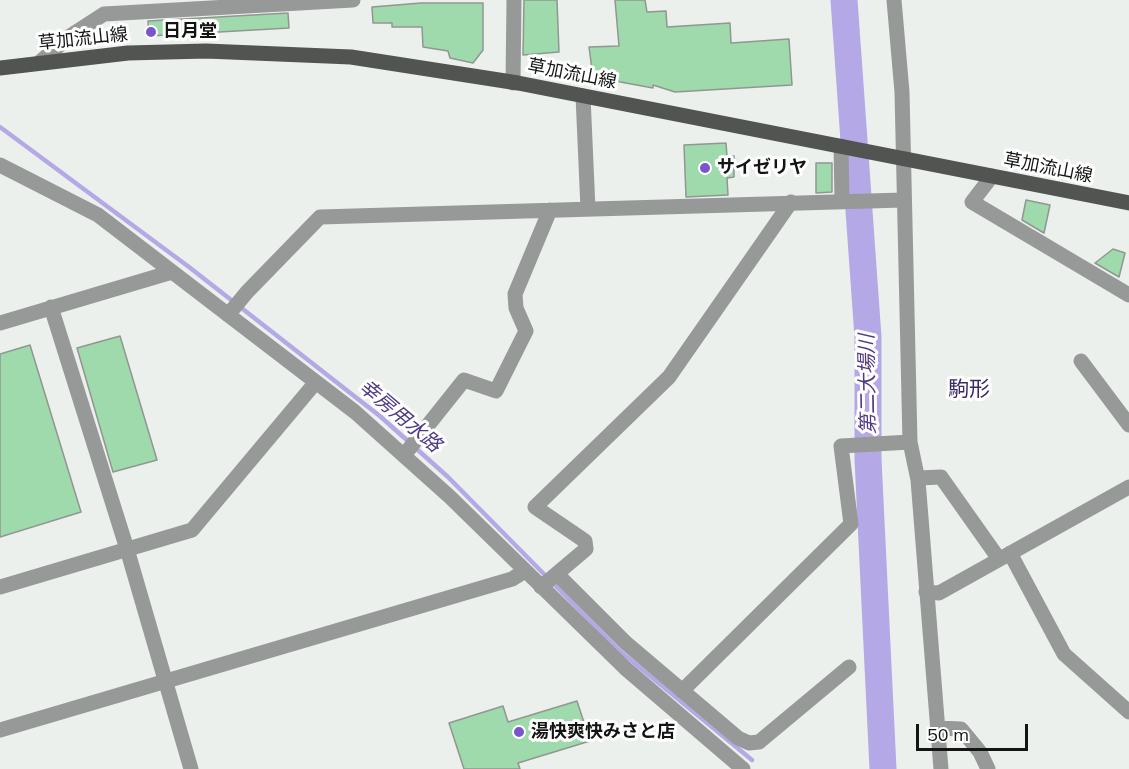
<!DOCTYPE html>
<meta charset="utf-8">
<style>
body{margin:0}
#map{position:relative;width:1129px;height:769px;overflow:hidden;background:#ebf0ec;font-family:Mulish,sans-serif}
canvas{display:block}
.scale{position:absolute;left:916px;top:724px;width:112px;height:27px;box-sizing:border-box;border:3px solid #131513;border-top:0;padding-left:8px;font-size:18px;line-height:21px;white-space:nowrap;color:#131513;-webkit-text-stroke:4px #fff;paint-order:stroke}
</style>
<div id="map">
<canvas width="1129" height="769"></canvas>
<div class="scale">50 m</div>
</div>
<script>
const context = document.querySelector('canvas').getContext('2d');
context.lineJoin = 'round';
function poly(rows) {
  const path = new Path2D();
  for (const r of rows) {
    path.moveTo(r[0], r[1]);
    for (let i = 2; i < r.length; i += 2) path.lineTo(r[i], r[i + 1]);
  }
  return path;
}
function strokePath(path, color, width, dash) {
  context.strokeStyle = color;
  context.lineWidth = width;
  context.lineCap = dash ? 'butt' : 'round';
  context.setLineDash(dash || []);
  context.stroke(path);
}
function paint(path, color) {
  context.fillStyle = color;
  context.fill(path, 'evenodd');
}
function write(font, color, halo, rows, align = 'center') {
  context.font = font + ' Mulish,"Noto Sans JP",sans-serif';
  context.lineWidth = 6;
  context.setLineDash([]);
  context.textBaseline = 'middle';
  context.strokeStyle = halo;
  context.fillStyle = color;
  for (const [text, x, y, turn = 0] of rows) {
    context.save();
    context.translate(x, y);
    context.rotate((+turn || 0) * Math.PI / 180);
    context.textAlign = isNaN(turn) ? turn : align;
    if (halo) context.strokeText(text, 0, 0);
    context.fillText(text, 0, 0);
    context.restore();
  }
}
strokePath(poly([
 [0,127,189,267,381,417,448,477,621,652,752,760]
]), '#b5a8e6', 4.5);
strokePath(poly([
 [844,0,868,337,868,459,883,769]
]), '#b5a8e6', 27);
const building = poly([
 [524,0,557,0,559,52,523,55,524,0],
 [615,0,645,0,647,12,666,11,667,27,730,23,731,43,789,39,792,85,675,92,653,85,653,88,593,77,589,47,619,46,615,0],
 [421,3,483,3,483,50,473,63,450,58,448,51,423,47,422,27,392,27,392,23,373,23,372,7,421,3],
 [288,13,289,28,149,36,148,21,288,13],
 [726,143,727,156,734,156,734,177,727,178,728,195,686,197,684,145,726,143],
 [816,163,832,163,832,192,816,193,816,163],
 [1026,200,1050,205,1044,233,1022,220,1026,200],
 [1113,249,1125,253,1119,277,1095,263,1113,249],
 [120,336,157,460,113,472,77,348,120,336],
 [30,345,81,512,0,537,0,354,30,345],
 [577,701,590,741,518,763,520,769,464,769,449,723,503,706,508,722,577,701]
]);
paint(building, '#9edaab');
strokePath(building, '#929692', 1.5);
strokePath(poly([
 [894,0,902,92,910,442,918,480,941,769],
 [40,62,70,36,104,14,353,0],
 [513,83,514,0],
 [583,96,588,209],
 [841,146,842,201],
 [0,165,98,215,355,412,450,497,625,668,743,769],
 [992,176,972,202,1129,295],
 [51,307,127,549,191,769],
 [228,315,247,292,320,217,903,200],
 [0,323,172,272],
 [1081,361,1129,425],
 [405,454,464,380,496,391,526,331,516,308,515,294,550,210],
 [918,478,941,477,999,559],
 [1010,553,1064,654,1129,712],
 [557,574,626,643,738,738,749,743,759,742,849,667],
 [0,587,192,530,316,382],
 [541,587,586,549,585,541,535,507,669,377,791,202],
 [926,592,939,593,1129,487],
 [682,691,851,524,841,446,910,442],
 [938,728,961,729,980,752,988,769],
 [0,730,512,579,525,571]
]), '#979998', 15);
strokePath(poly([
 [0,68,128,53,206,51,351,57,518,83,1129,203]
]), '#515451', 15);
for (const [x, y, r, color] of [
 [151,32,6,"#7a54cd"],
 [705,168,6,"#7a54cd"],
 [519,732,6,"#7a54cd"]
]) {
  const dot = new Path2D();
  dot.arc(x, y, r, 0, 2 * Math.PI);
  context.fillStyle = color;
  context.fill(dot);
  strokePath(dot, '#fff', 2);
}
write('bold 18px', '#131513', '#fff', [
 ["日月堂",163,32],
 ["サイゼリヤ",717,168],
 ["湯快爽快みさと店",531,732]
], 'left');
write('18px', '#131513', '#fff', [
 ["草加流山線",83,39,-6],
 ["草加流山線",572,74,11],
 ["草加流山線",1048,168,11]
]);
write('italic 20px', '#503a84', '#fff', [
 ["第二大場川",868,384,-91],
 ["幸房用水路",400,416,40]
]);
write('21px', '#3b2a65', '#fff', [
 ["駒形",969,390]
]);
</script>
